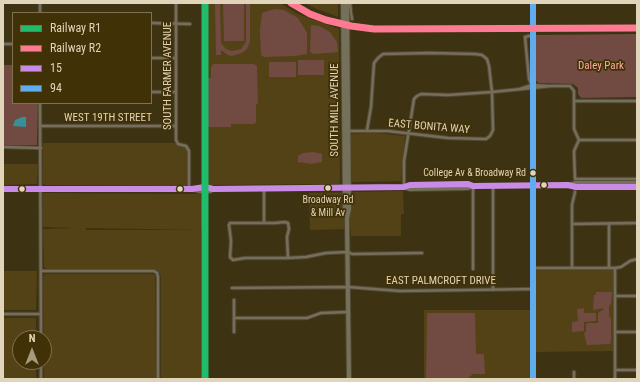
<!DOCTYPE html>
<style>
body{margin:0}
#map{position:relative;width:640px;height:382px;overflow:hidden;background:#3d3212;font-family:"Roboto Condensed",sans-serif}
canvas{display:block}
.frame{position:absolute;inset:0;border:4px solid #e0d4ba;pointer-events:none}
.legend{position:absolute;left:12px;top:12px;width:140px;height:92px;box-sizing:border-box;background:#413107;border:1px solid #81724f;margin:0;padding:5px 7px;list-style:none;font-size:12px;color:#e0d4ba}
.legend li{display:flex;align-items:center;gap:8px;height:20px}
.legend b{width:20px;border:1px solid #81724f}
.north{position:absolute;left:12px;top:330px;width:40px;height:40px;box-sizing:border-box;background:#413107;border:1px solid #81724f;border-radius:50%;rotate:0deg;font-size:11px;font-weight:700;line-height:16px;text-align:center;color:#e0d4ba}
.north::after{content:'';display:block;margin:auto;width:14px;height:18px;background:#a79b7f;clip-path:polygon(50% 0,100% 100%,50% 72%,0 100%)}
</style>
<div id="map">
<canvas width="640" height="382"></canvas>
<div class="frame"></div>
<ul class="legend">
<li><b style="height:5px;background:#20bc6c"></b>Railway R1</li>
<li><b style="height:5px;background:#fe7a93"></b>Railway R2</li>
<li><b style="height:5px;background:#ca8be6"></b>15</li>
<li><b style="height:5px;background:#60acee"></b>94</li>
</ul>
<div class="north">N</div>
</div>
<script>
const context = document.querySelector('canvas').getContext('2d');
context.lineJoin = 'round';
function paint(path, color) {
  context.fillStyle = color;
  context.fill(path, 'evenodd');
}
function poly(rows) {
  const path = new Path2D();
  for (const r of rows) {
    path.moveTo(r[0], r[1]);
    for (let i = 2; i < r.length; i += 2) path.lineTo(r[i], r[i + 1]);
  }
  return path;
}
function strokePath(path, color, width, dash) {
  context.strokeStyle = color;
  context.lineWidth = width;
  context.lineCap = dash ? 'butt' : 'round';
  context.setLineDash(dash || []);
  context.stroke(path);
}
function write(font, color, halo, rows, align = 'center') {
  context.font = font + ' "Roboto Condensed",sans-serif';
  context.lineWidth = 3.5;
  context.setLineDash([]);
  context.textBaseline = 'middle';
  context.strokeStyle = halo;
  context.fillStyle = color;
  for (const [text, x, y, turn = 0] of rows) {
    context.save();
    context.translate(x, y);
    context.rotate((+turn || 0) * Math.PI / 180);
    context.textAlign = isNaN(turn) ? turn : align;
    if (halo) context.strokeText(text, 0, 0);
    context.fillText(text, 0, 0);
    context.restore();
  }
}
paint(poly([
 [208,3,280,3,298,14,339,29,340,183,338,184,207,185],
 [304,3,338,3,338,17,317,9],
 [374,133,405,136,401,181,352,182,350,134],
 [43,143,174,143,179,146,185,148,187,151,187,184,185,186,45,185,43,183],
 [3,164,38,164,37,184,3,185],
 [403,191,404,214,401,214,401,236,351,236,351,229,310,230,309,193],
 [43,193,202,194,202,230,86,228,86,230,201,230,201,379,161,379,161,277,159,273,156,270,47,269,44,267,43,229,77,228,43,227],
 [534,268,615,268,616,351,534,352,533,379,424,379,424,310,533,310],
 [3,271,37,271,36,310,3,310],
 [45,274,151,274,155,275,156,379,44,379,43,277],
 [3,318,36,318,36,338,20,338,20,362,36,362,36,379,3,379]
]), '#534215');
paint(poly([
 [215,3,220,3,221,43,226,49,232,51,241,49,246,42,246,3,250,3,250,42,247,49,242,53,232,56,228,55,221,50,221,55,216,55],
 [223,3,244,3,244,41,224,41],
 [274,9,284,10,298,18,307,33,307,54,295,56,264,57,261,55,260,30,262,13],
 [311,25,319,26,330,32,337,42,338,52,313,54,310,52],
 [637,34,637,97,581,98,578,94,578,88,573,84,539,83,536,81,536,35],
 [298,60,324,60,324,75,298,75],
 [269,62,296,62,296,77,269,77],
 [213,64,254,64,257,66,258,104,256,104,256,122,254,124,231,124,231,127,208,127,208,78,211,78,211,67],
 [3,65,13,65,13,103,38,103,37,145,3,145],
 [314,152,322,154,322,162,312,164,298,162,298,156,303,153],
 [596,292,612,292,611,303,609,307,609,315,611,319,611,341,610,344,587,345,584,334,586,331,586,324,588,323,598,323,598,313,604,309,603,308,593,310,594,295,596,295],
 [584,308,584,313,596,313,596,321,584,322,584,331,572,332,572,322,578,321,577,309],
 [427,313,475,313,476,354,484,354,485,374,473,374,469,377,469,379,426,379]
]), '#714b42');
paint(poly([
 [22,117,26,117,26,127,13,126,15,120]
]), '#349199');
const street = poly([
 [40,3,40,13],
 [176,3,176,140,178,144,186,146,189,151,189,189],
 [350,3,351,13,352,19],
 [151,23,190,24],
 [529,36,525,37,529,79,532,85],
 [3,44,13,44],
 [151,58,176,58],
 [520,89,532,85,548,86],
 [151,92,176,92],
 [574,101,637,101],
 [40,103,41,338],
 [41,126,176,126],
 [348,131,388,131,448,138,486,139,490,136,493,130,492,92,489,66,487,59,482,55,475,54,430,53,383,54,378,58,374,63,371,107,367,130],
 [579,140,637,140],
 [3,147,41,148],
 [404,186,404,161,414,99,417,96,421,94,448,95,492,92,551,86,570,86,574,91,574,129,579,140,574,151,575,179,637,179],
 [473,186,473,269],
 [264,189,264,223],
 [572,224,637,223],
 [288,258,287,237,289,229,288,223,285,222,275,223,230,223,229,225,231,241,230,257,233,260,245,258,288,258,306,257,326,253,348,252,352,254,422,253],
 [534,268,615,268,621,267,630,261,637,259],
 [572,268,572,205,575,192],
 [609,268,609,224],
 [615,268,615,379],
 [41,271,154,271,157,273,158,277,158,379],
 [232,288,348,287,400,291,533,289],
 [493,290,493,186],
 [616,296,637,296],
 [234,300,234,332],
 [3,314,40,314],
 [234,318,307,318,321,313,348,312],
 [616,332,637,332],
 [41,362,41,379],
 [616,370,637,370],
 [574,379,574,372]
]);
const secondary = poly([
 [343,3,345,209,347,216],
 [347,3,349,209,347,218,349,379],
 [533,3,533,379],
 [570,185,575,183,637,183],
 [404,187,410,189,468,188,473,186],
 [3,189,192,189,205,187,213,189,404,187,410,185,468,184,473,186,568,185,576,187,637,187],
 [193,189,200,191,210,191,213,189]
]);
strokePath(street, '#524934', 4.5);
strokePath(secondary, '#524934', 6);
strokePath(street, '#766e59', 2.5);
strokePath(secondary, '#74705a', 4);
strokePath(poly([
 [3,189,192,189,205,187,213,189,404,187,410,185,468,184,473,186,568,185,576,187,637,187]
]), '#ca8be6', 6);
strokePath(poly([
 [533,3,533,379]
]), '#60acee', 6);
strokePath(poly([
 [205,3,205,379]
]), '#20bc6c', 7);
strokePath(poly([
 [291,3,310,14,326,20,351,26,374,29,637,28]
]), '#fe7a93', 7);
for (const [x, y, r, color] of [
 [533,173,3.5,"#e0d4ba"],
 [544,185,3.5,"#e0d4ba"],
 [328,188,3.5,"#e0d4ba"],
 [22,189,3.5,"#e0d4ba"],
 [180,189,3.5,"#e0d4ba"]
]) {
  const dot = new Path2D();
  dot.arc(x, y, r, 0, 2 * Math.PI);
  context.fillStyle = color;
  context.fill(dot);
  strokePath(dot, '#413107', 1.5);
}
write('10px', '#e0d4ba', '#413107', [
 ["College Av & Broadway Rd",526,173],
 ["Broadway Rd",328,200,"center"],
 ["& Mill Av",328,213,"center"]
], 'right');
write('11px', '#feaba3', '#413107', [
 ["Daley Park",601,66]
]);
write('11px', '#e0d4ba', '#413107', [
 ["SOUTH FARMER AVENUE",168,76,-90],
 ["SOUTH MILL AVENUE",335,110,-90],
 ["WEST 19TH STREET",108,118],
 ["EAST BONITA WAY",429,127,5],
 ["EAST PALMCROFT DRIVE",441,281]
]);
</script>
